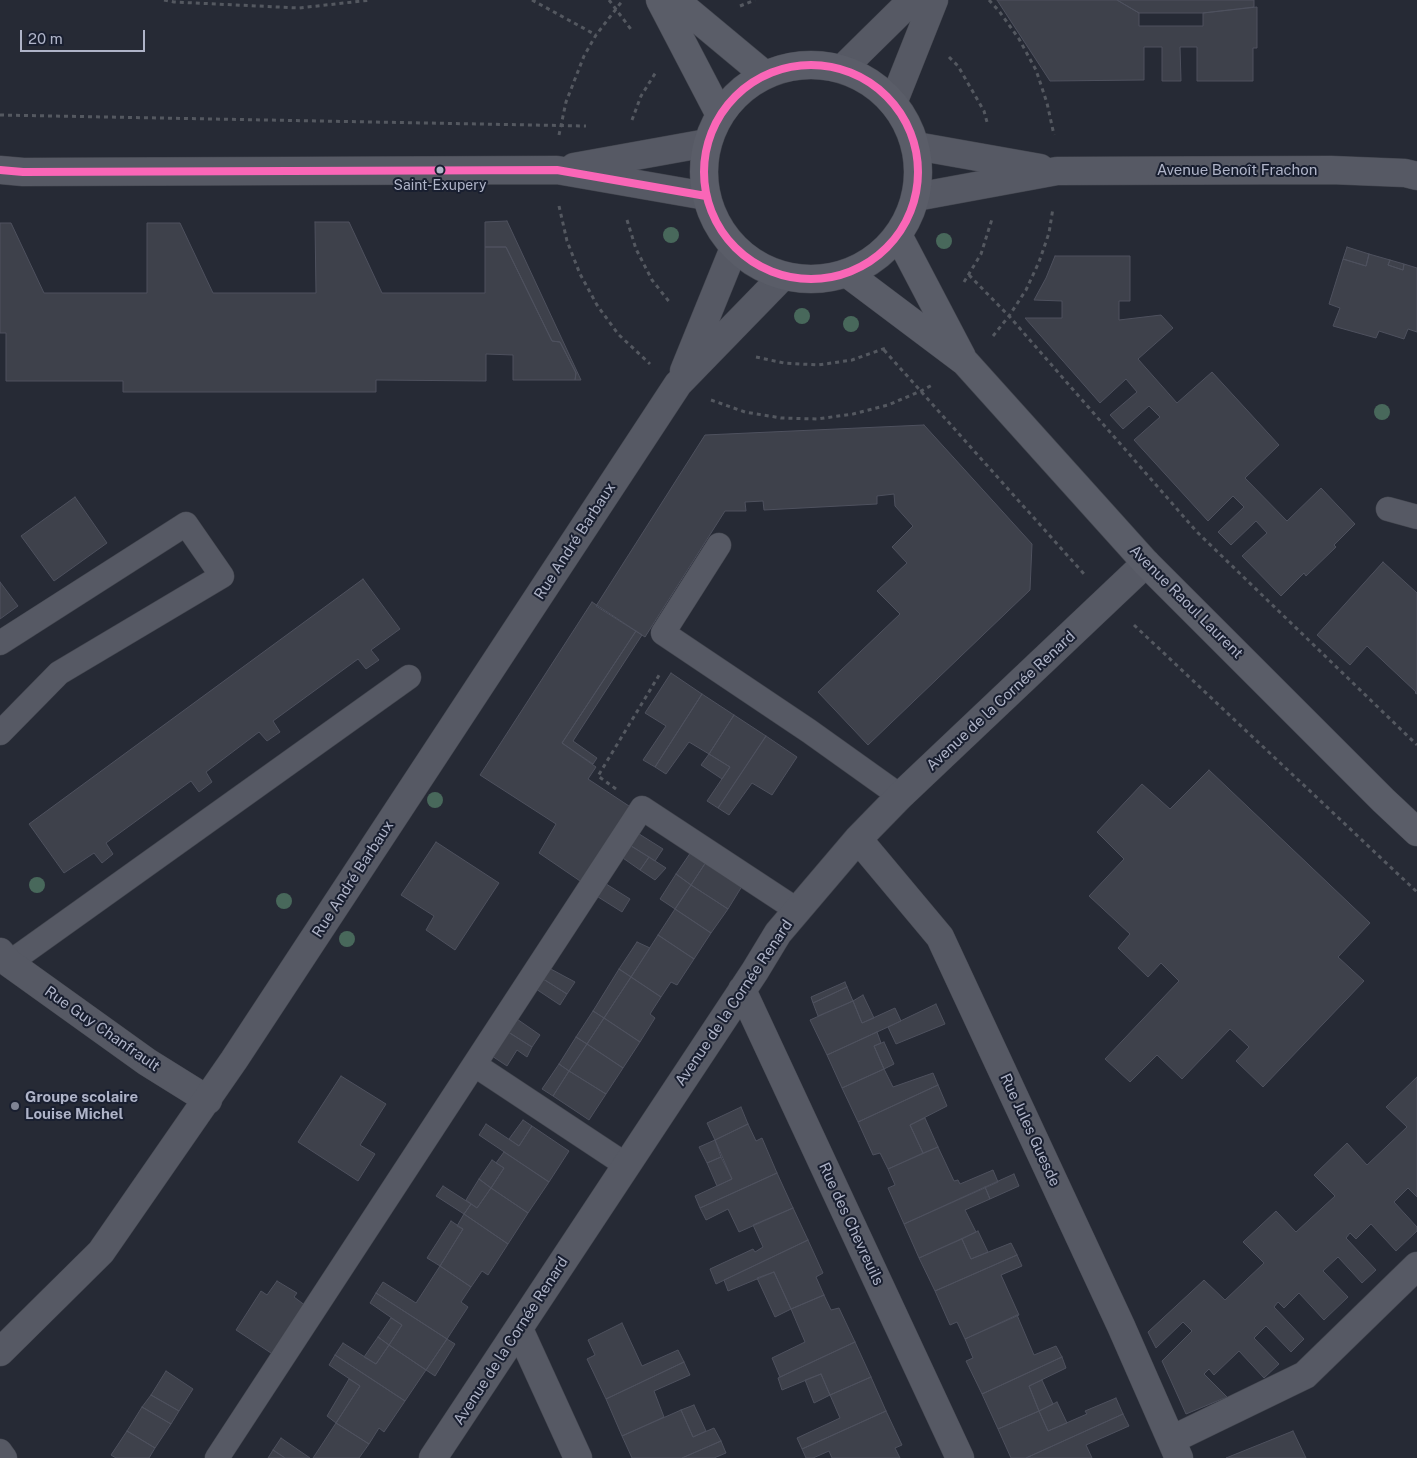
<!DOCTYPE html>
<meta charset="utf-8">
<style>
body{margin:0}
#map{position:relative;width:1417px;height:1458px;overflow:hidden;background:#262a35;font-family:"Public Sans",sans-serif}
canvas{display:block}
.scale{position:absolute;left:20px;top:30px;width:125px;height:22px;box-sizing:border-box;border:2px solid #afb4c8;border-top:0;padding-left:6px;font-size:15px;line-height:18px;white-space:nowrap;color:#afb4c8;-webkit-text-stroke:4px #191f30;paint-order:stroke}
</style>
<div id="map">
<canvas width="1417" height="1458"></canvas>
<div class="scale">20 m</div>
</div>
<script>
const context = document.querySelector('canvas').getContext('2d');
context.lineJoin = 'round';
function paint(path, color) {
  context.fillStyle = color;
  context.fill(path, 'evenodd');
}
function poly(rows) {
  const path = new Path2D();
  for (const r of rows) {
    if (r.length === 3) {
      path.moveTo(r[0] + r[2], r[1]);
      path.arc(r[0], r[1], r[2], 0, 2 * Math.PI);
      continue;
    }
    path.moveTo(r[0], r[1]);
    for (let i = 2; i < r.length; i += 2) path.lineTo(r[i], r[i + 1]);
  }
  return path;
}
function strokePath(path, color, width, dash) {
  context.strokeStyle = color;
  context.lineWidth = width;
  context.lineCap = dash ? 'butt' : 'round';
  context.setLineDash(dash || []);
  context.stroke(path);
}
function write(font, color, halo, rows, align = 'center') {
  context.font = font + ' "Public Sans",sans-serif';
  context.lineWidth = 4;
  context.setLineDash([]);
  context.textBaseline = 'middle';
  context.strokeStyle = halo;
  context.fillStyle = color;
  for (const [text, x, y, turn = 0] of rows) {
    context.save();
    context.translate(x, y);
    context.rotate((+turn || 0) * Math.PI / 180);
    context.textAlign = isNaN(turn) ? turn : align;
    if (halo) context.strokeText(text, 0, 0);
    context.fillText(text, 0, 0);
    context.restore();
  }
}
const building = poly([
 [997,0,1117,0,1139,13,1139,26,1203,26,1203,13,1257,7,1257,48,1253,48,1253,81,1197,81,1197,47,1180,47,1181,81,1162,81,1162,47,1144,47,1144,80,1050,81,997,0],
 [1117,0,1254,0,1254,7,1203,13,1139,13,1117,0],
 [507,221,581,380,575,380,576,373,560,342,552,341,506,247,485,247,485,222,507,221],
 [315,222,349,222,382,293,485,293,485,247,506,247,552,341,560,342,576,373,575,380,513,380,513,355,486,354,486,381,376,380,376,392,123,392,123,381,6,381,6,333,0,333,0,223,11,223,44,293,147,293,147,223,180,223,213,293,316,293,315,222],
 [1347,247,1369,254,1366,266,1343,259,1347,247],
 [1369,254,1390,260,1388,265,1403,270,1404,264,1417,268,1417,332,1408,329,1404,339,1379,331,1376,338,1333,326,1340,308,1329,304,1343,259,1366,266,1369,254],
 [1055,256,1130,256,1130,301,1119,301,1119,320,1161,315,1173,328,1138,359,1177,403,1212,372,1279,445,1245,478,1287,521,1321,488,1355,524,1334,545,1336,547,1306,576,1304,573,1281,596,1242,556,1267,533,1256,521,1231,545,1218,532,1244,507,1233,496,1208,521,1134,440,1160,417,1149,406,1123,429,1110,415,1137,392,1126,379,1100,403,1025,318,1062,318,1062,301,1034,300,1046,278,1055,256],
 [1390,260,1404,264,1403,270,1388,265,1390,260],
 [924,425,1032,544,1030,590,868,745,818,692,900,614,877,591,907,563,892,547,913,526,895,506,894,494,877,496,877,504,764,510,763,501,745,502,746,511,725,511,645,637,596,606,705,435,924,425],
 [75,497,107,543,54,581,21,536,75,497],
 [1383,562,1417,593,1417,694,1415,693,1416,692,1367,646,1350,665,1317,635,1383,562],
 [363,579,400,629,371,650,379,660,366,669,358,659,273,721,280,732,267,741,259,732,206,772,212,782,199,792,191,781,106,843,113,854,102,863,94,853,64,873,29,824,363,579],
 [0,582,18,606,0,619,0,582],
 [592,602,636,631,562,743,596,767,588,779,632,808,583,883,539,853,556,824,480,775,592,602],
 [636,631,642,635,573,741,597,758,593,764,562,743,636,631],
 [671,673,702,694,655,767,643,760,666,726,645,713,671,673],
 [702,694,734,715,709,754,689,742,666,774,655,767,702,694],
 [734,715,766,736,718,808,707,801,730,767,709,754,734,715],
 [766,736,797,757,772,795,752,783,729,815,718,808,766,736],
 [709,754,730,767,722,779,701,765,709,754],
 [1209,770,1370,923,1338,957,1364,981,1263,1087,1236,1061,1249,1047,1230,1029,1182,1079,1157,1055,1130,1082,1105,1059,1179,981,1161,963,1148,977,1118,948,1130,934,1089,896,1124,859,1097,832,1142,784,1170,809,1209,770],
 [636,832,663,849,655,861,628,844,636,832],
 [436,842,499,883,455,950,426,930,434,916,401,895,436,842],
 [628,844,649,857,640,870,620,856,628,844],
 [693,849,708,859,691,885,676,874,693,849],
 [649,857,666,868,655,880,640,870,649,857],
 [708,859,744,883,728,909,691,885,708,859],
 [676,874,691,885,675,909,660,899,676,874],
 [603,882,630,899,622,912,595,895,603,882],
 [691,885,728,909,711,933,675,909,691,885],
 [675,909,711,933,694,959,658,935,675,909],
 [658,935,694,959,677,985,671,982,661,997,631,977,658,935],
 [637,942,650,948,631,977,619,969,637,942],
 [547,967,575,982,567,994,540,977,547,967],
 [619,969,631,977,604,1018,593,1011,619,969],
 [540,977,567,994,560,1005,533,987,540,977],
 [631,977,661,997,650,1014,655,1018,640,1042,604,1018,631,977],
 [845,982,847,987,813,1003,811,997,845,982],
 [847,987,853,1001,818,1016,813,1003,847,987],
 [863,995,874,1018,862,1023,853,1001,863,995],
 [853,1001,862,1023,895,1008,901,1021,827,1055,810,1020,853,1001],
 [936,1004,945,1024,896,1044,888,1027,936,1004],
 [593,1011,604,1018,587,1044,576,1037,593,1011],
 [514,1017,540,1035,532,1047,505,1030,514,1017],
 [604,1018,640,1042,623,1068,587,1044,604,1018],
 [505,1030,532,1047,527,1057,517,1050,507,1066,489,1054,505,1030],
 [877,1032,881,1043,874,1046,884,1069,842,1088,827,1055,877,1032],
 [576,1037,587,1044,569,1071,559,1064,576,1037],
 [884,1042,894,1064,884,1069,874,1046,884,1042],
 [587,1044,623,1068,606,1094,569,1071,587,1044],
 [559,1064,569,1071,553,1096,542,1089,559,1064],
 [884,1069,893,1087,933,1073,938,1085,858,1122,842,1088,884,1069],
 [569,1071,606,1094,589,1120,553,1096,569,1071],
 [341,1076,386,1104,360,1145,375,1154,358,1181,298,1142,341,1076],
 [1417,1077,1417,1197,1408,1188,1394,1202,1417,1227,1417,1231,1396,1251,1371,1224,1356,1239,1350,1233,1346,1238,1376,1270,1362,1283,1338,1257,1323,1271,1348,1297,1324,1320,1299,1293,1284,1308,1278,1302,1274,1307,1304,1339,1291,1352,1266,1326,1254,1338,1279,1364,1264,1378,1239,1351,1214,1375,1209,1369,1204,1374,1227,1397,1186,1414,1162,1361,1192,1331,1183,1322,1156,1348,1148,1332,1204,1280,1225,1300,1264,1263,1243,1242,1276,1211,1296,1232,1335,1196,1314,1175,1347,1143,1367,1165,1407,1127,1386,1107,1417,1077],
 [938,1085,947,1106,910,1125,923,1153,888,1169,880,1153,873,1155,858,1122,938,1085],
 [741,1107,748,1124,715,1140,707,1123,741,1107],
 [925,1118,938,1147,923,1153,910,1125,925,1118],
 [523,1120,532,1126,519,1146,509,1139,523,1120],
 [486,1124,519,1146,532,1126,569,1151,549,1182,479,1135,486,1124],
 [748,1124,756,1141,762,1138,777,1173,700,1208,695,1196,732,1179,715,1140,748,1124],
 [715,1140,721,1157,707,1163,699,1147,715,1140],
 [938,1147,954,1181,958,1180,960,1184,993,1170,998,1182,904,1224,888,1188,895,1185,888,1169,938,1147],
 [504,1152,549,1182,528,1213,491,1188,504,1168,496,1163,504,1152],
 [721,1157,732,1179,717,1186,707,1163,721,1157],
 [492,1160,504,1168,491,1188,479,1179,492,1160],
 [777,1173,793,1208,739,1232,728,1209,706,1220,700,1208,777,1173],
 [1014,1174,1019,1186,990,1199,985,1187,1014,1174],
 [479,1179,491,1188,477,1208,466,1200,479,1179],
 [443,1186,471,1204,464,1214,436,1196,443,1186],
 [985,1187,990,1199,965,1210,976,1232,919,1258,904,1224,985,1187],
 [491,1188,528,1213,508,1244,464,1214,471,1204,477,1208,491,1188],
 [793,1208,808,1240,716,1284,710,1269,753,1249,755,1252,763,1247,753,1225,793,1208],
 [464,1214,508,1244,488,1275,482,1271,471,1287,440,1266,463,1229,457,1226,464,1214],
 [451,1221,463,1229,440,1266,427,1258,451,1221],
 [978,1231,988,1252,971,1259,962,1239,978,1231],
 [962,1239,971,1259,1011,1243,1017,1255,935,1291,919,1258,962,1239],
 [808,1240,823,1273,816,1277,824,1295,791,1309,774,1272,728,1291,724,1280,808,1240],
 [1017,1255,1022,1266,1001,1275,1019,1315,965,1339,957,1322,950,1325,935,1291,1017,1255],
 [440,1266,471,1287,461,1302,468,1307,447,1339,376,1293,383,1282,416,1303,440,1266],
 [774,1272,791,1309,775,1317,757,1278,774,1272],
 [277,1281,297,1293,294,1297,306,1306,274,1355,236,1330,261,1291,267,1295,277,1281],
 [376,1293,447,1339,426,1370,389,1345,402,1325,370,1303,376,1293],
 [824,1295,831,1310,839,1308,855,1342,780,1377,772,1358,805,1342,791,1309,824,1295],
 [1017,1315,1034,1355,1056,1346,1062,1357,982,1394,966,1361,973,1358,965,1339,1017,1315],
 [391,1318,402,1325,389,1345,378,1337,391,1318],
 [622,1323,642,1366,678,1350,684,1362,606,1399,587,1359,595,1355,588,1340,622,1323],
 [378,1337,389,1345,376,1364,364,1357,378,1337],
 [447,1339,455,1344,435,1376,426,1370,447,1339],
 [855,1342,871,1377,830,1395,821,1374,782,1390,778,1378,855,1342],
 [343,1343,376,1364,389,1345,426,1370,405,1401,335,1355,343,1343],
 [335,1355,405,1401,384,1432,379,1428,369,1444,336,1423,360,1386,329,1365,335,1355],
 [1062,1357,1066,1368,1029,1386,1039,1411,998,1429,982,1394,1062,1357],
 [684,1362,690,1375,654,1391,664,1417,622,1436,606,1399,684,1362],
 [166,1371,193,1389,179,1411,151,1395,166,1371],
 [821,1374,830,1395,814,1403,805,1380,821,1374],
 [871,1377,886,1411,802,1449,797,1438,840,1418,830,1395,871,1377],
 [349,1379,360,1386,336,1423,327,1416,349,1379],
 [1042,1380,1053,1404,1039,1411,1029,1386,1042,1380],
 [151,1395,179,1411,171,1424,142,1407,151,1395],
 [1116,1398,1123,1414,1026,1458,1011,1458,998,1429,1039,1411,1048,1431,1087,1414,1085,1411,1116,1398],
 [1057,1402,1067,1423,1048,1431,1039,1411,1057,1402],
 [694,1405,706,1431,693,1437,681,1410,694,1405],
 [142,1407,171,1424,155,1448,127,1431,142,1407],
 [681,1410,693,1437,714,1428,721,1441,682,1458,632,1458,622,1436,681,1410],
 [886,1411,902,1445,895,1448,900,1458,832,1458,829,1451,813,1458,806,1458,802,1449,886,1411],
 [1123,1414,1129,1426,1086,1445,1092,1458,1026,1458,1123,1414],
 [336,1423,369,1444,359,1458,313,1458,336,1423],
 [127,1431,155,1448,149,1458,116,1458,111,1455,127,1431],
 [1293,1431,1306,1458,1226,1458,1293,1431],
 [281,1438,310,1458,285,1458,273,1450,281,1438],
 [721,1441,726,1453,714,1458,682,1458,721,1441],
 [273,1450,285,1458,268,1458,273,1450]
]);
paint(building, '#3e414b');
strokePath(building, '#4e515e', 1);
const service = poly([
 [1388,509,1417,517],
 [719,545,663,633,809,731,900,796],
 [0,643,186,524,222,576,59,673,0,733],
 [9,963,409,677],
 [475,1065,626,1165],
 [0,1451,5,1458],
 [217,1458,642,808,797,910]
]);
const minor = poly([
 [858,839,940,937,1121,1326,1179,1458],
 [0,952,9,963,147,1062,208,1100],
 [742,990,960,1458],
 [519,1329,578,1458],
 [1171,1440,1305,1375,1417,1266],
 [433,1458,755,971,778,933,858,839,900,796,1146,563]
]);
const tertiary = poly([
 [842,69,912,0],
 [893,103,934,0],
 [916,146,1040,168],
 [574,167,707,143],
 [0,170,23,172,557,170,706,196],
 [916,197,1057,171,1331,170,1405,173,1417,176],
 [684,371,734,248],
 [0,1352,101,1252,234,1060,678,384,783,276]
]);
const secondary = poly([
 [660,0,720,115],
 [675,0,765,75],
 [811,172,107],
 [898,235,962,357],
 [848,274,965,362,1146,563,1383,800,1417,832]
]);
strokePath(service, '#42454e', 25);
strokePath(minor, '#42454e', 29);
strokePath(tertiary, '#42454e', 29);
strokePath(secondary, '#42454e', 29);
strokePath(poly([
 [164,0,174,2,299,8,371,0],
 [532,0,596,35],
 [609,0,633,32],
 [989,0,999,11,1019,39,1036,70,1047,103,1054,135],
 [740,6,755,0],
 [949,57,958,66,984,111,987,122],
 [0,115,586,126],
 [632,120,641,96,656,72],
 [559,135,566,102,584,56,596,35,623,0],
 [559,206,567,241,580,274,597,305,618,334,650,364],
 [627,220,636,249,652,280,671,304],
 [969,275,1009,316,1197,532,1417,745],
 [964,282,981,254,992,219],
 [993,336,1009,316,1026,290,1039,262,1049,233,1053,208],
 [884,350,1084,574],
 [756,357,784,363,818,365,852,360,886,348],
 [711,400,745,412,781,418,817,419,853,414,888,405,921,391,934,384],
 [1134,625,1417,892],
 [616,789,598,776,661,672]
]), '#545860', 3, [4, 4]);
strokePath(service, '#565964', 24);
strokePath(minor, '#565964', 28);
strokePath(tertiary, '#565964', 28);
strokePath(secondary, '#5a5d68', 28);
strokePath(poly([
 [811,172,107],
 [0,170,23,172,557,170,706,196]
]), '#fa66b7', 8);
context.fillStyle = '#48685b';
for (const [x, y] of [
 [671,235],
 [944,241],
 [802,316],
 [851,324],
 [1382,412],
 [435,800],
 [37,885],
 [284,901],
 [347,939]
]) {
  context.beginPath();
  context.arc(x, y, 8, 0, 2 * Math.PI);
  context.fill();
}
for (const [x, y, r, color] of [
 [440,170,4.5,"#afb4c8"],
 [15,1106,5,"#7f8495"]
]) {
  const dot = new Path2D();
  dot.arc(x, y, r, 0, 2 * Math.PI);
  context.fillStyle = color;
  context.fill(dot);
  strokePath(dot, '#191f30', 2);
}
write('14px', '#afb4c8', '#191f30', [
 ["Saint-Exupery",440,186]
]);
write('15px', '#afb4c8', '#191f30', [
 ["Avenue Benoît Frachon",1237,170],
 ["Rue André Barbaux",575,541,-57],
 ["Avenue Raoul Laurent",1186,602,45],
 ["Avenue de la Cornée Renard",1001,701,-43],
 ["Rue André Barbaux",353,879,-57],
 ["Avenue de la Cornée Renard",734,1003,-56],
 ["Rue Guy Chanfrault",102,1029,35],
 ["Rue Jules Guesde",1030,1130,65],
 ["Rue des Chevreuils",851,1224,65],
 ["Avenue de la Cornée Renard",511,1341,-57]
]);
write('bold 15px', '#afb4c8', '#191f30', [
 ["Groupe scolaire",25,1097],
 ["Louise Michel",25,1114]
], 'left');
</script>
